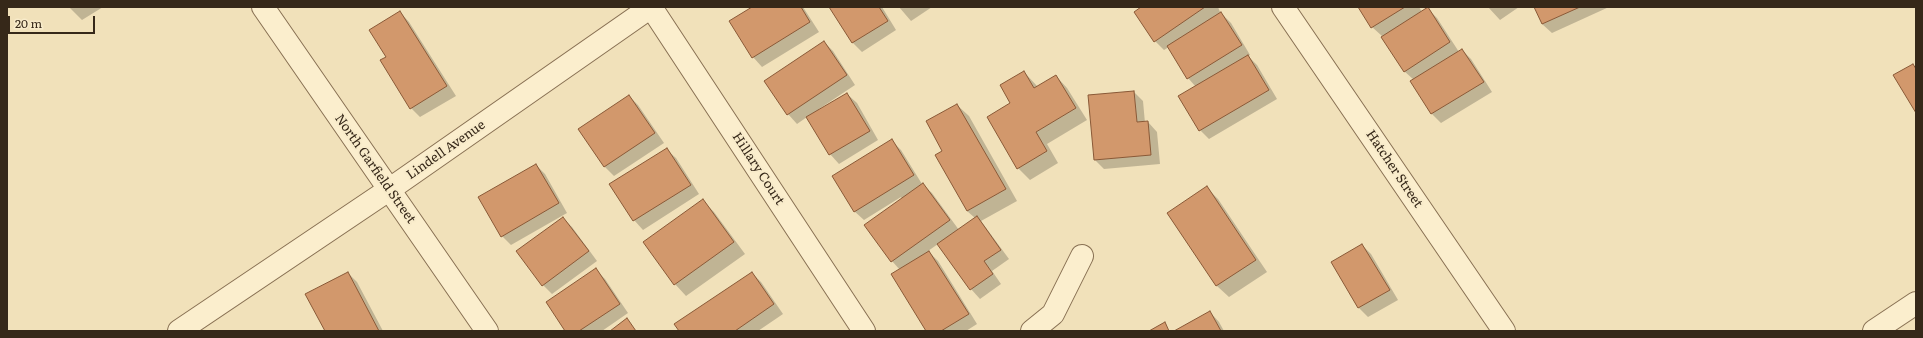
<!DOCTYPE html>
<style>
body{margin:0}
#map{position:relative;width:1923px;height:338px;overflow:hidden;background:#f1e1ba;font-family:Literata,serif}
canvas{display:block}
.frame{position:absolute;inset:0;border:8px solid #362819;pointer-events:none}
.scale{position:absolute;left:8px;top:16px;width:87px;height:18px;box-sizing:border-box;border:2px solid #362819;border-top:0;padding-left:5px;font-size:12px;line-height:14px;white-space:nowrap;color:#362819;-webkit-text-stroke:3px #f8ebca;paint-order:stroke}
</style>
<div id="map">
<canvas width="1923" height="338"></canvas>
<div class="frame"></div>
<div class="scale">20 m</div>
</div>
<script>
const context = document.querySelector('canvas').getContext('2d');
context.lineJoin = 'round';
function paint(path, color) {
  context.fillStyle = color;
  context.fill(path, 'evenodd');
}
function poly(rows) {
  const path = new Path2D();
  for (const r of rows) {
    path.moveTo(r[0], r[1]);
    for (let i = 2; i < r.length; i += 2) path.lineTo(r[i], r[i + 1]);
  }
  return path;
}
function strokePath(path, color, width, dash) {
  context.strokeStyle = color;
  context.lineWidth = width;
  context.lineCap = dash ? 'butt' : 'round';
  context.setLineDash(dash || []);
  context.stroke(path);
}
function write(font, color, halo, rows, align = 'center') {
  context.font = font + ' Literata,serif';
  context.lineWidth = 4;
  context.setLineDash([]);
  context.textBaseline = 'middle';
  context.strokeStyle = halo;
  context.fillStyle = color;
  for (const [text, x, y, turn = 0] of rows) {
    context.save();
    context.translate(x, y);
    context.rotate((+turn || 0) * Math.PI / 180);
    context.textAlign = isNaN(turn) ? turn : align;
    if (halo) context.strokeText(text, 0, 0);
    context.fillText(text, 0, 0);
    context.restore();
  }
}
paint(poly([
 [69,7,103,7,82,20],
 [754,7,803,7,819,32,762,67,753,57],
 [830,7,882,7,896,30,862,52,853,43],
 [899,7,932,7,911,21],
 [1143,7,1218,7,1220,12,1231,23,1250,55,1248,56,1257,65,1277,99,1209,139,1200,130,1196,87,1188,78,1169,47,1164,50,1155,41],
 [1360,7,1419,7,1422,12,1427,8,1437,18,1459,52,1462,50,1471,59,1492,92,1441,123,1432,114,1411,82,1414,80,1404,71,1382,36,1372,27],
 [1488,7,1519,7,1500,20],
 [1535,7,1609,7,1552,33,1542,24],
 [400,12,409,22,456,96,420,117,411,108,387,57],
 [824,42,833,51,855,85,819,109,820,110,847,94,857,103,878,140,839,164,830,154,807,117,797,124,788,114],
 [1024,72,1038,87,1056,76,1067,88,1087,120,1047,144,1058,163,1030,180,1018,168],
 [1134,92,1143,101,1145,123,1148,122,1157,132,1160,164,1104,169,1095,160,1089,95],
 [629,96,638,105,664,143,614,176,605,167,580,129],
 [957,105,969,116,1017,201,981,221,1009,259,992,271,1001,284,980,299,971,289,938,244,928,251,938,261,977,324,966,331,927,331,900,270,892,261,902,199,901,197,864,220,854,211,892,141,901,150,922,184,932,193,959,230,975,218,967,211,944,151],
 [666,149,676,158,699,194,643,230,634,220,611,185],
 [536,165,545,174,567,213,511,245,502,236],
 [1207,188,1218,199,1267,272,1229,297,1217,286,1168,213],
 [702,200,714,212,745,254,686,296,675,284],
 [563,218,572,227,597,261,552,294,543,285],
 [1362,245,1371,254,1398,300,1368,317,1359,308,1332,262],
 [596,270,605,279,628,313,602,331,567,331],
 [348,273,357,282,383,331,326,331],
 [752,273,761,282,783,314,758,331,680,331],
 [1210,312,1219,322,1224,331,1176,331]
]), '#0003');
const building = poly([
 [752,7,801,7,810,22,752,58,729,21,752,7],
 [829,7,879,7,888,21,852,43,829,7],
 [1141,7,1205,7,1154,42,1134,12,1141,7],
 [1358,7,1405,7,1371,28,1358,7],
 [1428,7,1450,42,1404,72,1381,37,1428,7],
 [1534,7,1580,7,1542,24,1534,7],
 [400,11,447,86,410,109,380,60,386,57,369,30,400,11],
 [1221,12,1242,45,1187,79,1167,46,1221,12],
 [824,41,847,75,787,115,764,81,824,41],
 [1462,49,1484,82,1431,114,1410,81,1462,49],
 [1248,55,1269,90,1199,131,1178,96,1248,55],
 [1913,64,1916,69,1916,113,1893,75,1913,64],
 [1024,71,1034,88,1056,75,1076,108,1036,132,1047,151,1017,169,987,117,1010,103,1000,85,1024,71],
 [1134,91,1137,122,1148,121,1151,155,1094,160,1088,95,1134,91],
 [847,93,870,131,829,155,806,117,847,93],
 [629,95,655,133,604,167,578,129,629,95],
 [957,104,1006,189,967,211,935,155,942,151,926,121,957,104],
 [892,139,914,175,854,212,832,176,892,139],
 [667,148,691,185,633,221,609,184,667,148],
 [536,164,559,203,501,237,478,197,536,164],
 [923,183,950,220,891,262,864,225,923,183],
 [1207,186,1256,260,1216,286,1167,213,1207,186],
 [703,199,734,242,674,285,643,242,703,199],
 [977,216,1001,250,984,261,993,274,970,290,937,244,977,216],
 [563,217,589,251,542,286,516,251,563,217],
 [1362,244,1390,290,1358,308,1331,262,1362,244],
 [929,251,969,314,941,331,926,331,891,274,929,251],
 [596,268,620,304,579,331,565,331,546,302,596,268],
 [348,272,379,331,325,331,305,294,348,272],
 [752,272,774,304,735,331,679,331,674,324,752,272],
 [1210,311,1221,331,1174,331,1210,311],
 [627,318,636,331,610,331,627,318],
 [1165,322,1169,331,1149,331,1165,322]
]);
paint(building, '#d2986c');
strokePath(building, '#895937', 1);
const minor = poly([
 [651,7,864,331],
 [1283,7,1504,331],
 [179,331,390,189,651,7],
 [1032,331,1053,314,1082,256],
 [1874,331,1916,303]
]);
const tertiary = poly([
 [263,7,487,331]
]);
strokePath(minor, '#887053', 24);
strokePath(tertiary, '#887053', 24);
strokePath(minor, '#fbeecd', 22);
strokePath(tertiary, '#fbeecd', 22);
write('13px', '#362819', '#f8ebca', [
 ["Lindell Avenue",446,150,-35],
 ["North Garfield Street",375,169,55],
 ["Hillary Court",758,169,57],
 ["Hatcher Street",1394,169,56]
]);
</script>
